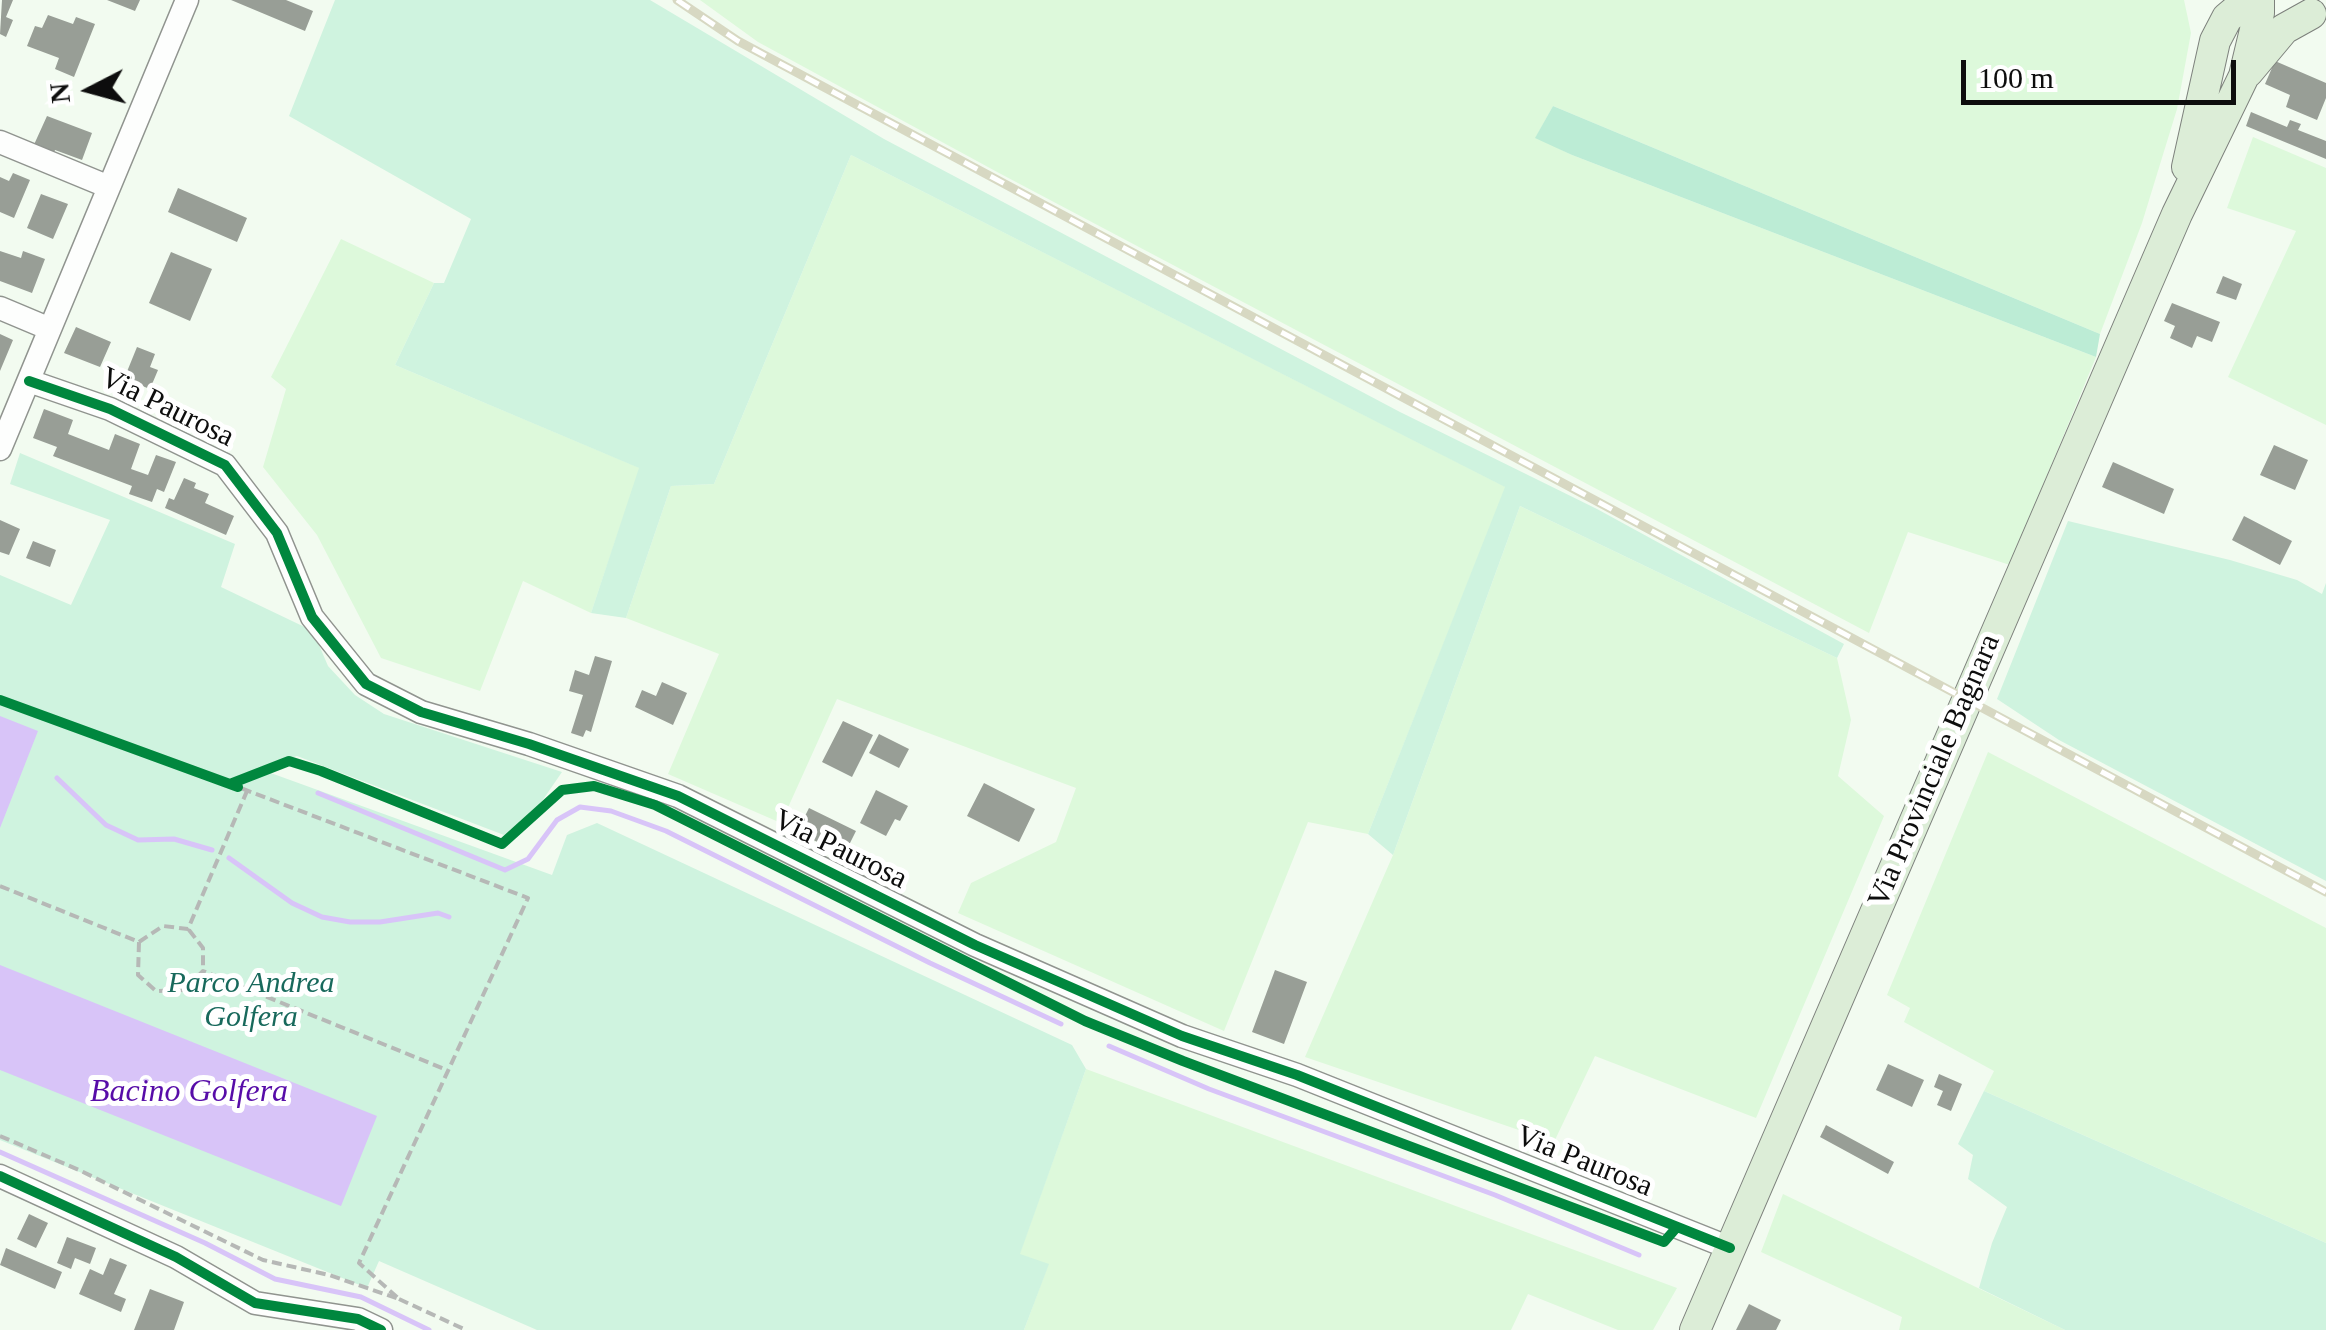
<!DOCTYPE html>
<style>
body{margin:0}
#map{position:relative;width:2326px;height:1330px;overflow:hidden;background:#f2fbf0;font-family:Georgia,serif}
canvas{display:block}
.north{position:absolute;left:40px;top:40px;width:100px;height:100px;-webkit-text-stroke:8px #fff;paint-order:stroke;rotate:264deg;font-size:28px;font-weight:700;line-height:40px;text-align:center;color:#0d0d0d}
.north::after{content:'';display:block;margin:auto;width:35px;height:45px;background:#0d0d0d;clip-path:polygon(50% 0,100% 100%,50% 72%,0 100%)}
.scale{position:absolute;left:1961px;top:60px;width:275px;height:45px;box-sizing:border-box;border:5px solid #0d0d0d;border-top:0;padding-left:12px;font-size:30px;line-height:35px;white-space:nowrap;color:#0d0d0d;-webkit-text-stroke:8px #fff;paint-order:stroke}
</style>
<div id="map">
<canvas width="2326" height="1330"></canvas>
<div class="north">N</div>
<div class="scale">100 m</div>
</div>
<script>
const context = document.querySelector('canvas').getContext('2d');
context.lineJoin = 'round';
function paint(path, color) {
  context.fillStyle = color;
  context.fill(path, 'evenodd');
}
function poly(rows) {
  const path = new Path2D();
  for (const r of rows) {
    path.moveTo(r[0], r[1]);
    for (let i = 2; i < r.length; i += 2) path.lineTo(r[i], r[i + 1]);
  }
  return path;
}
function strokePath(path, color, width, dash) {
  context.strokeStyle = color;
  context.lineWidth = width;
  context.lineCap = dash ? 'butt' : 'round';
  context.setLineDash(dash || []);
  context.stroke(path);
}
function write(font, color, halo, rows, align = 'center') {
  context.font = font + ' Georgia,serif';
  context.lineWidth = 10;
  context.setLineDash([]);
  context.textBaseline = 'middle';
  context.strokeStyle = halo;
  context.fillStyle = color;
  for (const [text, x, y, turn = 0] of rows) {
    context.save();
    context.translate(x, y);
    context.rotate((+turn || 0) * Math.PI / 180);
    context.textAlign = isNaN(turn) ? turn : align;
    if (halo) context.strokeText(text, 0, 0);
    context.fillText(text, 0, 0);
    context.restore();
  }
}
paint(poly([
 [700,0,2184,0,2191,33,2177,109,2142,223,2100,334,1553,106,1536,137,1572,155,2096,357,2010,565,1908,532,1869,633,999,173,758,42],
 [2253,137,2326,168,2326,425,2228,377,2296,231,2227,208],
 [851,155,1506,487,1368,834,1308,822,1224,1031,958,913,971,883,1056,842,1076,788,837,699,781,823,668,774,719,654,626,618,671,486,714,484],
 [341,239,434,283,395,365,640,468,591,613,523,581,480,691,381,658,317,535,263,467,286,389,271,377],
 [1520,506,1837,658,1851,720,1838,776,1884,816,1756,1118,1595,1056,1554,1142,1305,1057,1393,855],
 [1988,752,2326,928,2326,1243,1984,1091,1994,1071,1904,1022,1910,1008,1887,995],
 [1086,1069,1677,1288,1653,1330,1618,1330,1528,1294,1511,1330,1024,1330,1048,1265,1019,1255],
 [1783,1194,2065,1330,1899,1330,1902,1317,1761,1252]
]), '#ddf9db');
paint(poly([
 [335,0,650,0,884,139,1400,412,1597,509,1844,644,1837,658,1520,506,1393,855,1368,834,1505,487,851,155,714,484,671,486,626,618,591,613,639,468,395,365,434,283,444,283,471,219,289,116],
 [20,453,235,544,221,587,313,631,328,666,355,695,384,714,562,772,540,804,504,835,297,756,257,768,552,875,567,835,597,823,1072,1045,1086,1069,1020,1254,1049,1264,1024,1330,537,1330,379,1261,367,1288,0,1140,0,575,71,605,110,520,10,484],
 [2068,521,2230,560,2297,580,2322,594,2326,583,2326,881,2059,740,1997,699],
 [1984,1091,2326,1243,2326,1330,2065,1330,1979,1288,1992,1243,2007,1207,1968,1179,1973,1155,1958,1144]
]), '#cff3df');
paint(poly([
 [1553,106,2100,334,2096,357,1572,155,1535,138]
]), '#bcecd5');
paint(poly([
 [0,716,38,731,0,828],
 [0,965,377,1116,341,1206,0,1070]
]), '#d8c4f8');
strokePath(poly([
 [57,778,106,825,138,840,174,839,212,850],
 [318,793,505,870,528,859,557,820,580,807,611,811,666,831,930,963,1061,1024],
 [229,858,292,903,322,917,350,922,380,922,438,913,449,917],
 [1109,1046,1209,1089,1495,1195,1639,1255],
 [0,1152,205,1243,275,1279,361,1297,429,1330]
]), '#d8c4f8', 5);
paint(poly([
 [2,0,13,0,6,17,13,20,6,37,0,34],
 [107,0,140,0,135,11],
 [231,0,286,0,313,11,305,31],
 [48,15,73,24,76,17,95,24,74,77,55,69,59,58,27,46,35,26,42,28],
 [2275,61,2326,83,2326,98,2317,120,2286,107,2290,95,2265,84],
 [2251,112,2287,127,2290,120,2301,124,2298,130,2326,141,2326,159,2246,126],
 [47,116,92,133,82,160,55,150,53,156,32,149],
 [13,173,30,180,14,218,0,212,0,177,9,181],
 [178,188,247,218,237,242,168,212],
 [41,194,68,204,53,239,27,228],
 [0,251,21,258,23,251,45,259,32,293,0,281],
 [171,252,212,269,190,321,149,303],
 [2223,276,2242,284,2236,300,2216,293],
 [2172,303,2220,322,2212,342,2197,336,2192,348,2170,338,2175,326,2164,321],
 [76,327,111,342,100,367,64,353],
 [0,334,13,340,0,371],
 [137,347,155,354,150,367,158,370,150,389,124,379],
 [44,409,73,420,68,434,109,450,115,434,140,444,131,469,148,475,156,455,176,462,164,492,157,489,152,502,129,494,132,486,53,456,57,447,33,438],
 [2274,445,2308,460,2295,490,2260,475],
 [2113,462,2174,489,2164,514,2102,487],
 [184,478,196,483,194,488,209,494,205,503,234,516,226,535,165,508,169,498,174,500],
 [2244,516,2292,541,2280,565,2232,540],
 [0,520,20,529,9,555,0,552],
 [33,541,56,550,50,567,26,558],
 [595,656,612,661,591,732,586,730,583,737,571,733,583,695,569,691,575,670,589,675],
 [662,682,687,693,673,725,635,707,642,690,656,696],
 [843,721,873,735,852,777,822,762],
 [879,734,909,749,899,768,869,753],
 [984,783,1035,809,1019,842,967,816],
 [876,790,908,806,900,821,895,819,886,836,860,823],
 [809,808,856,831,844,855,797,832],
 [1275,970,1307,982,1284,1044,1252,1032],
 [1888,1064,1924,1080,1912,1107,1876,1090],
 [1939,1074,1962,1084,1951,1111,1937,1105,1943,1091,1934,1087],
 [1826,1125,1894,1162,1888,1174,1820,1137],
 [29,1214,48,1223,36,1248,17,1239],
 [67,1237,96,1248,90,1264,75,1258,71,1269,57,1263],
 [6,1248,62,1272,55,1289,0,1265],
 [110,1258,127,1265,114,1294,126,1299,121,1312,79,1294,90,1269,103,1275],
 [150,1289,184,1302,174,1330,134,1330],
 [1749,1304,1781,1320,1776,1330,1736,1330]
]), '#989e96');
const minor = poly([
 [0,142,109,187],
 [0,308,50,329],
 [29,381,110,409,225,465,277,533,312,617,366,684,421,712,529,744,678,796,975,945,1182,1036,1297,1075,1730,1248],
 [0,449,187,0],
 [0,1176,176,1257,255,1303,358,1319,381,1330]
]);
const major = poly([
 [2248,72,2284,29,2311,14],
 [2187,167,2215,41,2227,18,2248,0],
 [1695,1330,2177,214,2244,76,2259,13,2259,0]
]);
strokePath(minor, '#90948f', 25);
strokePath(major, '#7d817c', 32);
strokePath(poly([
 [0,886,139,942,138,975,156,991,184,990,203,971,447,1070],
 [189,930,203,948,203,971],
 [139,942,163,926,188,929,247,791],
 [0,1136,79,1170,263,1260,329,1275,399,1299,359,1263,528,898,238,787],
 [399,1299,466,1330]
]), '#b6b8b6', 4, [10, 5]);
strokePath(minor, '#fdfefd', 22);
strokePath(major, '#dcedd7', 30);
const rail = poly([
 [677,0,738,41,2326,892]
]);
strokePath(rail, '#d7d8c2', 9);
strokePath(rail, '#fff', 5, [15]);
strokePath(poly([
 [29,381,110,409,225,465,277,533,312,617,366,684,421,712,529,744,678,796,975,945,1182,1036,1297,1075,1730,1248],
 [0,700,238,787],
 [230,784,289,761,321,771,502,844,562,790,594,786,655,805,1085,1021,1183,1061,1664,1242,1677,1227],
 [0,1176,176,1257,255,1303,358,1319,381,1330]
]), '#00873e', 10);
write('30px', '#0d0d0d', '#fff', [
 ["Via Paurosa",167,408,26],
 ["Via Provinciale Bagnara",1935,771,-67],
 ["Via Paurosa",840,850,26],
 ["Via Paurosa",1584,1162,22]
]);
write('italic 30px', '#18695c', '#fff', [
 ["Parco Andrea",251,984],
 ["Golfera",251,1018]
]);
write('italic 32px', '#570ca8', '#fff', [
 ["Bacino Golfera",189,1093]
]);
</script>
